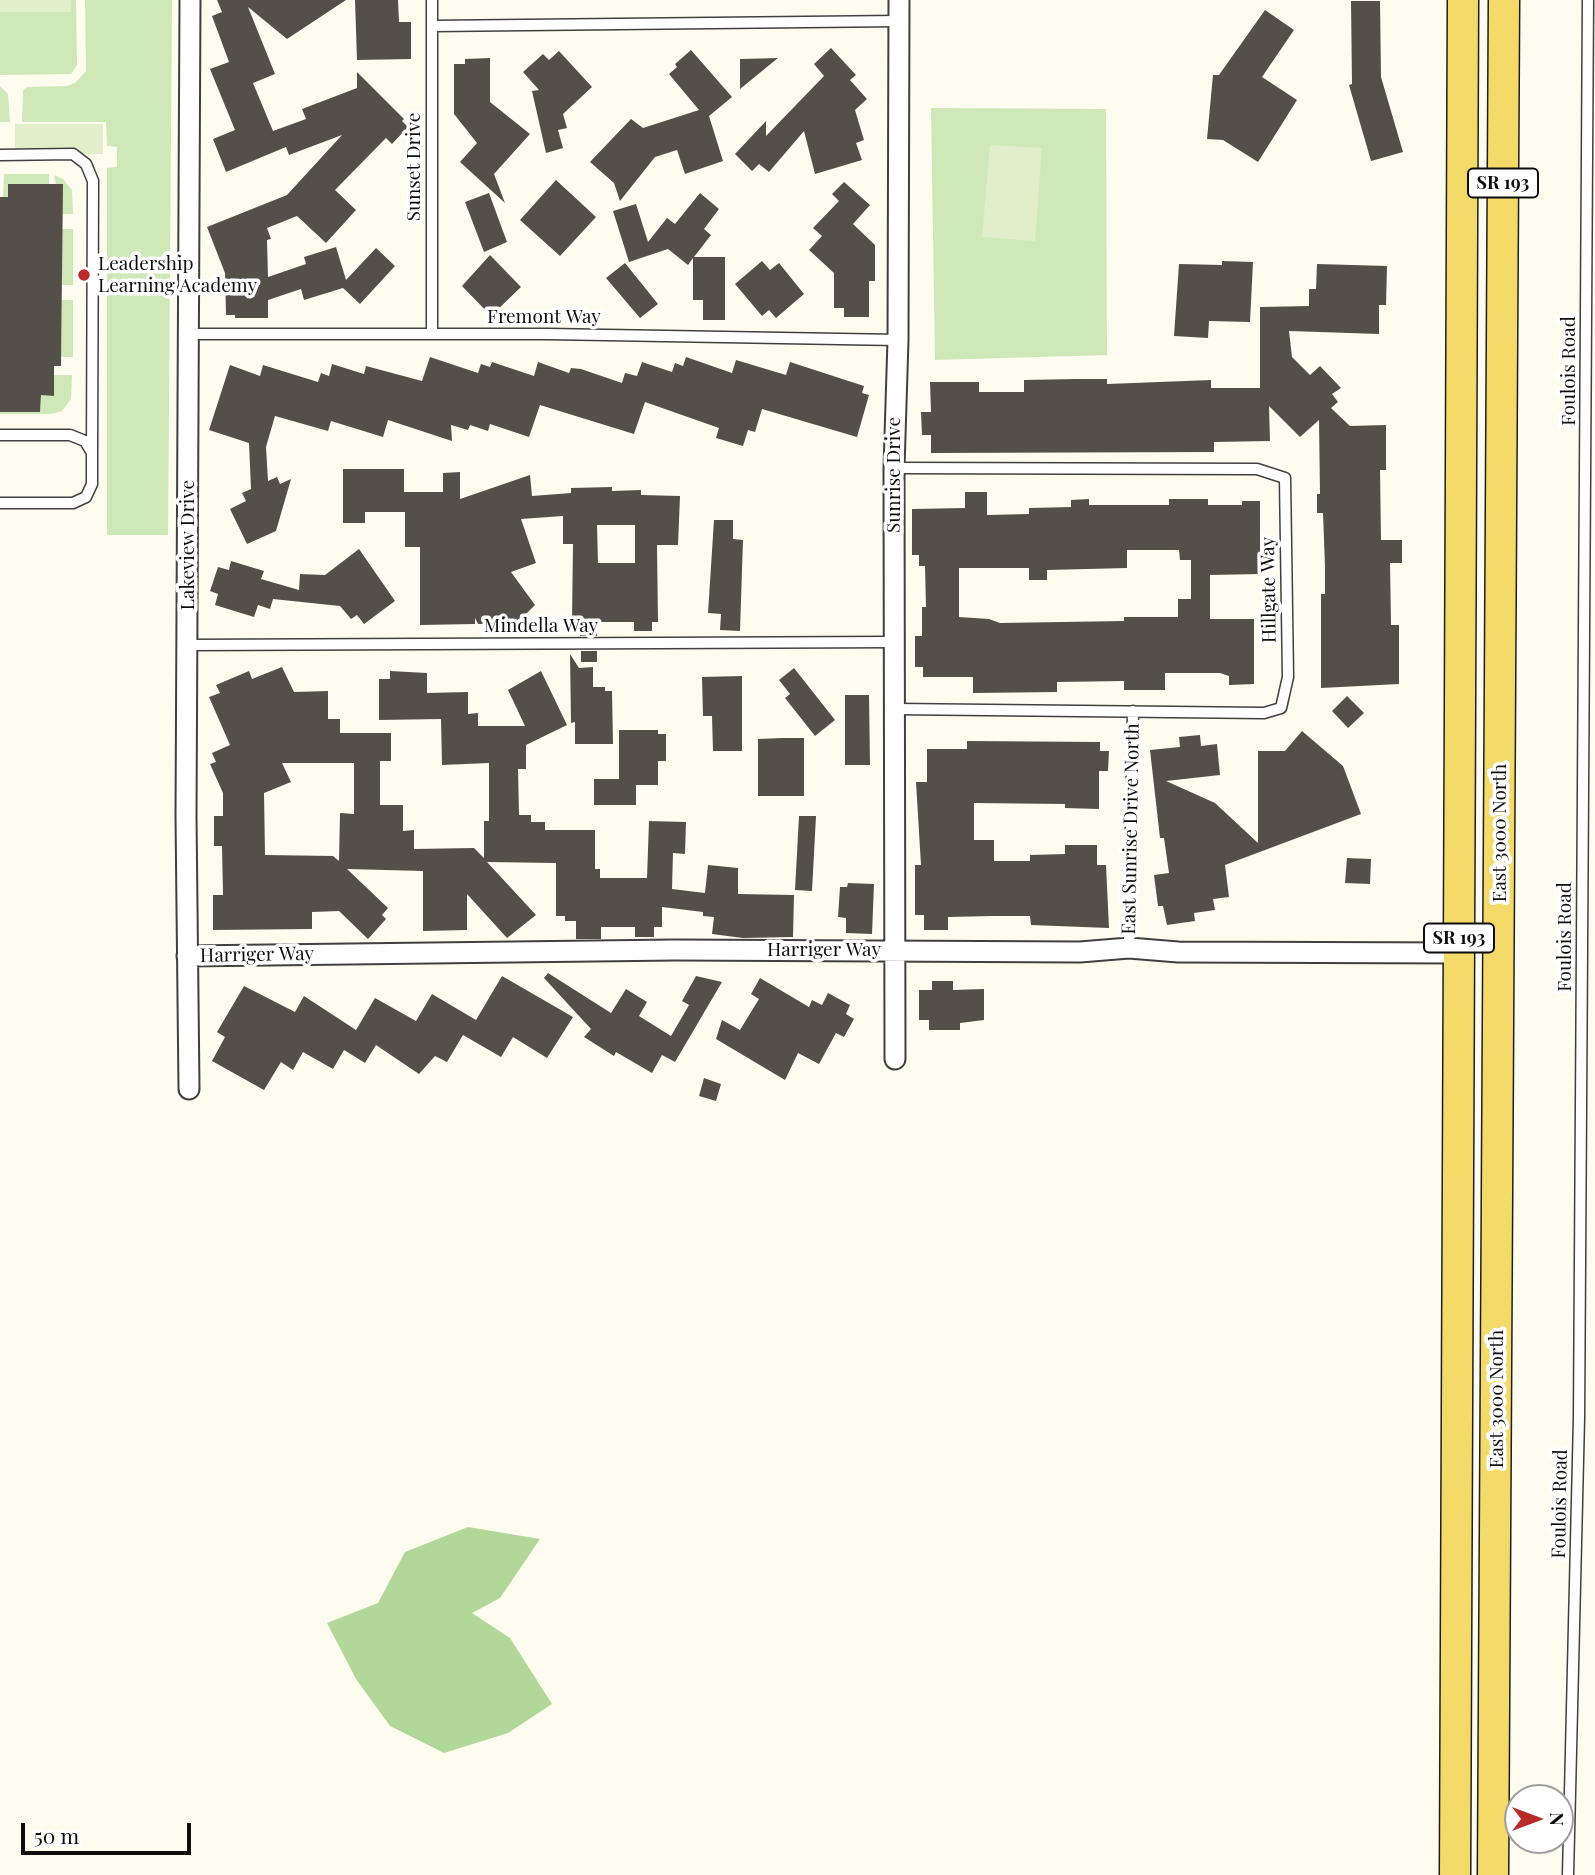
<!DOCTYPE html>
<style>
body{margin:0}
#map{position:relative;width:1595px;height:1875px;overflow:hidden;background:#fefcee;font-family:"Playfair Display",serif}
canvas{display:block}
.north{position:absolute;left:1504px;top:1784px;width:70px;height:70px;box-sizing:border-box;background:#fff;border:2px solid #9e9e9e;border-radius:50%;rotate:90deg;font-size:19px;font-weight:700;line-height:28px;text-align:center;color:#0d0d0d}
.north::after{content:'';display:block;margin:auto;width:24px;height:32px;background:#b92b29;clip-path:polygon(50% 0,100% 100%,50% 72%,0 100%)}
.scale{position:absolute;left:21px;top:1823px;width:170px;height:32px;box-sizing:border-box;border:4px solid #0d0d0d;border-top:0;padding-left:9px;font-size:21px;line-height:24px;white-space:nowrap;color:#0d0d0d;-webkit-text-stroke:5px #fff;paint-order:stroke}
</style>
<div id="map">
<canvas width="1595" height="1875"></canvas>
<div class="north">N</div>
<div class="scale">50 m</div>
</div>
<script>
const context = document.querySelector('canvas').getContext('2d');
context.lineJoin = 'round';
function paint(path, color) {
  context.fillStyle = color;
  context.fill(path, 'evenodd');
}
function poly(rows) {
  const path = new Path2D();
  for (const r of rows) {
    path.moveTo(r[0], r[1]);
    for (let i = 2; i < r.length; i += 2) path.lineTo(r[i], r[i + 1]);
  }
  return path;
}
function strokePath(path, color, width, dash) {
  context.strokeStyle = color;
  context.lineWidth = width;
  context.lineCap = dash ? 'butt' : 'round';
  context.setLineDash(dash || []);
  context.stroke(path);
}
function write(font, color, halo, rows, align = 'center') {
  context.font = font + ' "Playfair Display",serif';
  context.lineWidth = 7;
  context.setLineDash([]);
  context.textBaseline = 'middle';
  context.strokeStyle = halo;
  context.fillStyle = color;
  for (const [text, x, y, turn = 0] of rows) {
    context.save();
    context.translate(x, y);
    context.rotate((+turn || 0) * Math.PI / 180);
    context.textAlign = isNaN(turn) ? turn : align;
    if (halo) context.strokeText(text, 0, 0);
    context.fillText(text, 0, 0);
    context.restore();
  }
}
paint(poly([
 [0,0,76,0,77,65,71,74,0,75],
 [85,0,172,0,168,535,107,535,107,168,117,167,117,147,107,146,106,122,22,122,23,90,27,87,67,86,75,83,86,71],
 [0,86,8,94,10,122,0,122],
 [931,108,1106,109,1107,355,935,360],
 [4,174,49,174,49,184,8,184,8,197,3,197],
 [54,175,63,179,72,190,73,214,62,214],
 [62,229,73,229,73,285,62,285],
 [62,300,73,300,73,357,61,357],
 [54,375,72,375,71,399,62,411,51,414,0,414,0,412,40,412,41,395,54,395]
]), '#cee8b8');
paint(poly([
 [468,1527,540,1539,500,1598,472,1613,510,1638,552,1704,508,1733,444,1753,390,1726,356,1679,327,1623,378,1603,405,1552]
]), '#b1d898');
paint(poly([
 [0,0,71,0,71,12,0,12],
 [15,124,103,124,103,154,15,155],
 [990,145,1042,148,1035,241,982,237]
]), '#e0efca');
paint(poly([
 [217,0,346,0,287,39,248,7,275,74,253,83,273,131,306,119,302,109,357,88,357,72,404,119,402,121,408,127,392,144,386,138,335,190,356,210,326,243,297,216,267,228,271,239,267,240,268,277,306,264,304,257,336,247,346,280,376,248,395,266,360,304,343,288,304,300,301,289,268,300,268,318,235,318,235,315,226,315,225,273,207,227,287,195,342,135,289,155,286,147,226,172,213,139,235,130,210,69,229,62,212,16,222,12],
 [355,0,398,0,399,22,411,22,411,59,357,60],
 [1351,1,1380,1,1381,77,1403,152,1371,161,1349,85,1352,84],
 [1265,10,1294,30,1262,77,1297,100,1258,162,1223,140,1207,139,1213,75,1219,75],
 [831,48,856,75,850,80,867,99,855,110,864,140,856,143,862,160,815,174,804,131,769,172,759,164,752,171,735,154,766,121,766,136,824,76,814,64],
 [691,50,732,97,709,116,723,161,685,174,677,150,655,157,620,201,614,183,590,162,631,119,643,128,699,110,669,74,677,67,675,64],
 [559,51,592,87,563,114,567,128,558,130,563,148,546,153,532,91,539,90,523,72,543,54,549,60],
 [490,58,490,102,530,134,494,174,505,203,460,162,477,143,454,114,454,64,465,64,465,59],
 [778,58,740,89,740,59],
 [556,180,596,217,560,256,520,220],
 [844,182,870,205,853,224,875,245,875,281,869,281,869,317,844,317,844,308,834,308,834,273,809,250,822,236,813,228,839,201,832,194],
 [8,184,63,184,61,366,54,366,54,396,41,395,40,412,0,412,0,197,8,197],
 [489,193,507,242,484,252,465,202],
 [700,193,719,209,704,229,711,235,694,257,725,257,725,320,703,320,703,300,693,300,693,258,688,265,668,249,629,262,613,211,636,204,648,242,667,218,675,224],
 [490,255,521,287,491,316,462,286],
 [762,261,770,270,779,263,804,294,776,318,769,310,762,316,735,284],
 [1222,261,1253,262,1250,322,1209,321,1208,338,1174,336,1179,264,1222,265],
 [625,263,658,304,640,318,606,278],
 [1317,264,1387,266,1386,305,1379,305,1379,334,1289,331,1292,357,1310,375,1320,366,1341,388,1332,394,1338,402,1331,408,1350,426,1386,425,1386,470,1380,470,1381,540,1402,540,1402,563,1390,563,1391,625,1399,625,1399,684,1321,688,1321,594,1325,594,1325,566,1323,513,1317,513,1317,494,1320,494,1319,420,1300,437,1269,406,1270,441,1214,442,1214,452,931,453,931,435,922,435,921,412,931,412,930,382,979,382,979,392,1024,392,1024,380,1075,379,1107,379,1107,384,1211,380,1211,388,1260,388,1260,307,1309,306,1309,289,1316,289],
 [430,357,478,373,481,364,490,367,492,362,534,376,538,362,569,373,571,368,581,369,622,383,625,373,637,376,642,362,672,372,675,363,683,366,686,357,732,373,736,360,786,375,790,362,864,386,862,393,869,395,857,437,762,409,755,432,748,430,743,446,716,438,719,428,645,402,634,434,540,405,529,437,490,424,488,431,470,425,468,430,451,425,452,441,388,420,383,437,331,421,328,431,275,416,266,447,268,481,277,477,280,484,291,479,276,531,247,544,230,509,246,501,242,493,251,489,249,443,209,430,230,365,260,376,263,365,318,382,321,373,329,376,332,364,364,374,366,366,422,381],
 [343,469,404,469,404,492,443,492,443,473,460,472,460,499,530,475,532,496,571,493,571,488,612,487,612,491,641,490,641,495,680,496,678,545,657,545,658,622,652,622,652,631,634,631,634,622,597,622,597,636,580,636,580,620,572,620,573,544,563,544,563,516,521,519,536,563,511,572,535,605,527,613,506,628,503,624,495,629,492,624,478,624,475,618,475,624,420,625,420,547,405,547,405,512,365,512,365,523,343,523],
 [597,525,635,525,635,563,598,563],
 [965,492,987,492,987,515,1029,514,1029,508,1071,507,1071,500,1089,499,1089,505,1169,505,1169,499,1208,499,1208,505,1242,505,1242,501,1260,501,1260,574,1210,575,1210,619,1254,619,1254,684,1229,685,1229,676,1220,673,1165,673,1165,690,1124,690,1124,681,1057,682,1057,692,973,693,973,677,923,677,923,667,915,667,915,636,922,636,922,607,926,607,925,566,919,566,919,555,912,555,912,509,965,508],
 [1127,550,1179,550,1180,560,1191,560,1191,599,1178,599,1178,617,1124,617,1124,621,1000,623,989,619,959,617,959,568,1029,568,1029,580,1047,580,1047,570,1127,568],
 [714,520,733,520,733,539,743,540,740,631,720,630,721,614,708,613],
 [359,549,395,601,364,624,357,615,351,619,340,606,273,599,270,609,258,605,254,617,215,605,218,594,210,591,218,567,229,570,231,561,264,571,261,579,299,590,300,574,325,575],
 [581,651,597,651,597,662,581,662],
 [570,654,579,668,593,667,593,687,605,687,605,691,612,691,613,744,575,744,575,722,571,723],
 [282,667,294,692,328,691,328,719,340,719,340,733,391,733,391,761,380,761,380,805,403,805,403,831,414,830,414,849,474,848,484,858,484,821,489,821,489,763,442,765,441,719,379,720,379,679,390,679,390,671,427,673,427,693,468,692,468,714,478,713,478,726,525,726,508,690,541,671,567,725,526,745,526,769,518,769,519,815,531,815,531,822,545,822,545,830,595,830,595,869,600,869,600,878,647,878,649,821,686,822,685,854,673,853,672,889,705,893,708,865,738,868,738,894,794,895,793,937,743,938,712,934,714,917,703,916,703,912,662,907,662,927,654,927,654,937,635,937,635,927,601,927,601,939,576,939,576,921,565,921,565,916,556,916,556,863,487,862,536,915,507,938,467,894,467,930,423,931,423,871,347,869,388,908,382,915,386,919,368,939,339,911,312,912,312,929,213,930,213,895,223,895,222,846,214,846,214,816,223,816,223,793,210,764,216,762,212,753,230,745,209,697,220,693,216,685,249,671,252,679],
 [282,763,354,763,354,814,340,813,339,861,333,856,265,855,264,793,291,782],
 [794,668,835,720,815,736,785,698,790,694,779,680],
 [742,676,742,751,713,751,712,716,703,716,702,677],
 [845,695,869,695,870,765,845,765],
 [1347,696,1364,713,1348,728,1332,711],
 [619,730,658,730,658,734,666,734,666,761,658,761,658,785,636,785,636,805,594,805,594,779,619,779],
 [1302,731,1343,766,1361,814,1225,865,1229,897,1213,899,1215,910,1194,913,1195,921,1167,925,1163,906,1158,906,1154,875,1169,873,1164,838,1160,838,1150,750,1180,747,1179,737,1200,735,1201,746,1217,744,1220,775,1166,781,1215,803,1258,843,1258,751,1285,751],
 [782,738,804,738,804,796,758,796,758,739],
 [967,741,1100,742,1100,751,1109,751,1108,771,1099,771,1099,809,1065,808,1065,804,974,803,974,840,994,840,994,861,1030,861,1030,855,1065,854,1065,845,1097,845,1097,865,1106,865,1109,928,1031,925,1030,916,992,916,948,917,948,930,924,930,924,915,915,915,915,865,921,865,916,782,927,782,927,749,967,749],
 [799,816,816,816,812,891,795,890],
 [1347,858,1371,859,1370,884,1345,883],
 [848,883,874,884,872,934,846,933,846,918,838,917,840,887,847,887],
 [548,973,611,1013,626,989,647,1002,639,1016,671,1036,689,1005,682,1001,696,976,722,982,675,1062,662,1055,652,1073,616,1052,614,1056,584,1037,591,1029,544,978],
 [502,976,573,1017,547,1058,513,1037,501,1057,463,1035,447,1062,435,1056,419,1074,376,1045,365,1063,344,1050,333,1069,303,1052,293,1070,281,1062,264,1090,212,1061,225,1037,217,1032,244,986,295,1012,304,996,356,1030,375,998,416,1021,432,994,476,1020],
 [760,978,809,1007,812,1000,822,1005,828,993,850,1005,846,1014,854,1019,844,1037,836,1033,819,1064,798,1053,785,1080,716,1039,722,1020,740,1030,759,999,751,994],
 [932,981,953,981,953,990,984,989,984,1020,960,1023,960,1030,929,1030,929,1020,919,1020,919,990,932,990],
 [704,1078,721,1084,716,1101,699,1096]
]), '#554f4a');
const service = poly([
 [432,26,899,21],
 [0,155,73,154,86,164,93,181,92,453],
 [190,334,548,334,898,340],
 [432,334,432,0],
 [0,435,70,435,85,441,92,453,92,484,86,497,73,503,0,503],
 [894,468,1257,469,1285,478,1288,677,1281,708,1264,713,895,709],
 [189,645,894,642],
 [1129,948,1133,711],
 [1568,1875,1579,1418,1588,0]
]);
const minor = poly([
 [187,956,675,950,1080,952,1129,948,1178,952,1459,953],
 [895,1059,894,468,898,340,899,0],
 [189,1089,186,816,190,0]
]);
const primary = poly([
 [1455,1875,1463,0],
 [1493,1875,1504,0]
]);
strokePath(service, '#404040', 13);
strokePath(minor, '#404040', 23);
strokePath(primary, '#1e1e1e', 33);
strokePath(service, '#fff', 10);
strokePath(minor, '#fff', 19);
strokePath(primary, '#f4da68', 30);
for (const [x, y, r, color] of [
 [84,275,7,"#b92b29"]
]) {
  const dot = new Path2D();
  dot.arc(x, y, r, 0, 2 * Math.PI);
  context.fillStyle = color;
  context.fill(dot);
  strokePath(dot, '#fff', 2.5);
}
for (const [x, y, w] of [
 [1503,183,70],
 [1459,938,70]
]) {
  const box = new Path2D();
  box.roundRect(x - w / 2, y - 14.5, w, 29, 5);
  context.fillStyle = '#fff';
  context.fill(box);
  strokePath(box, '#0d0d0d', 2);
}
write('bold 18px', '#0d0d0d', null, [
 ["SR 193",1503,183],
 ["SR 193",1459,938]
]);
write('19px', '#0d0d0d', '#fff', [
 ["Sunset Drive",414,167,-90],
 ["Fremont Way",544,317],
 ["Foulois Road",1569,371,-90],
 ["Sunrise Drive",894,475,-90],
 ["Lakeview Drive",188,545,-90],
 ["Hillgate Way",1269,590,-91],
 ["Mindella Way",541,626],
 ["East Sunrise Drive North",1131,829,-89],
 ["East 3000 North",1500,833,-90],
 ["Foulois Road",1565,937,-90],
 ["Harriger Way",824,950],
 ["Harriger Way",257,955,-1],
 ["East 3000 North",1497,1399,-90],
 ["Foulois Road",1560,1504,-89]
]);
write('19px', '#0d0d0d', '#fff', [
 ["Leadership",98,264],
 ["Learning Academy",98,286]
], 'left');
</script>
